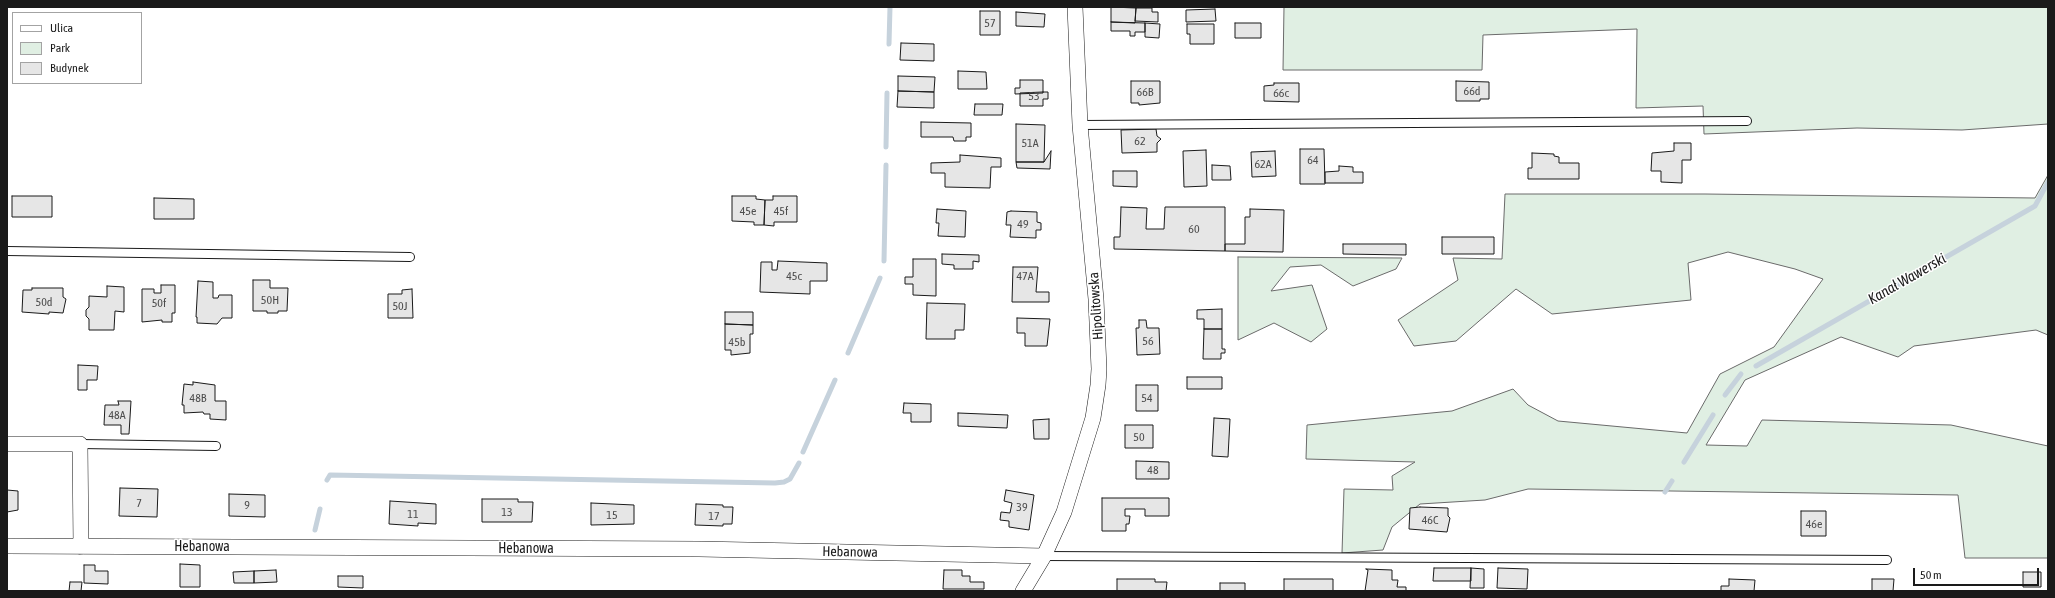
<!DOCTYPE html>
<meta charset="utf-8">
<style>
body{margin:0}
#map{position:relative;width:2055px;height:598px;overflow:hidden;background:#fff;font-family:"Asap Condensed",sans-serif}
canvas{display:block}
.frame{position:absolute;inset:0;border:8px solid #1a1a1a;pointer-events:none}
.legend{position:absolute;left:12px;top:12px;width:130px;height:72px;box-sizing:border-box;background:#fff;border:1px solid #a3a3a3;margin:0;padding:5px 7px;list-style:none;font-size:12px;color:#1a1a1a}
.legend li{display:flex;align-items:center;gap:8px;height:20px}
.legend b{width:20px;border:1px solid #a3a3a3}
.scale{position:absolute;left:1913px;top:568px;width:126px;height:18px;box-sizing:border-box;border:2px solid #1a1a1a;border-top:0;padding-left:5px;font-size:12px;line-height:14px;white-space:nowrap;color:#1a1a1a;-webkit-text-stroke:3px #fff;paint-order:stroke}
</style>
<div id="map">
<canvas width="2055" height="598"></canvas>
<div class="frame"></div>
<ul class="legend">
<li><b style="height:5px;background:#fff"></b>Ulica</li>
<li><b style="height:11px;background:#e0efe3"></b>Park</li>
<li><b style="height:11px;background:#e6e6e6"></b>Budynek</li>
</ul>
<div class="scale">50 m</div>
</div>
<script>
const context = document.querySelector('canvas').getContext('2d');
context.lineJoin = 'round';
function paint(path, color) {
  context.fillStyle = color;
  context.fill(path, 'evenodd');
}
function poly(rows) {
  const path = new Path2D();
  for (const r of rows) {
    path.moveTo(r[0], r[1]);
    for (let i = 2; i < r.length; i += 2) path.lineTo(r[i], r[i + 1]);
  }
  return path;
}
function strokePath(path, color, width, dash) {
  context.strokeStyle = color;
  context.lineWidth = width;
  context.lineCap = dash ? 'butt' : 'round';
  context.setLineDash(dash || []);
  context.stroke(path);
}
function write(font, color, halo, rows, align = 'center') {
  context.font = font + ' "Asap Condensed",sans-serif';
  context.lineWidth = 3;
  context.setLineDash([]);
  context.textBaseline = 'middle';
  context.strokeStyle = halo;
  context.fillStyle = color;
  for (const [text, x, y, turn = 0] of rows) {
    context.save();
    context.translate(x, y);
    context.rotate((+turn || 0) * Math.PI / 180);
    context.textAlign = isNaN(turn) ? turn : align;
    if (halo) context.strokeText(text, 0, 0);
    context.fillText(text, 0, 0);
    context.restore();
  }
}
const green = poly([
 [1284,7,2048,7,2048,124,1962,130,1857,128,1704,134,1703,106,1636,108,1637,29,1483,35,1482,70,1283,70,1284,7],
 [2048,175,2048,335,2036,330,1914,346,1898,357,1841,337,1745,380,1706,445,1747,446,1762,420,1951,425,2048,446,2048,558,1965,558,1958,495,1528,489,1485,500,1420,504,1392,527,1383,550,1342,553,1344,489,1393,490,1392,476,1415,462,1306,459,1307,425,1452,411,1513,389,1528,405,1558,421,1687,433,1720,374,1774,347,1823,279,1795,269,1728,252,1688,263,1691,300,1552,314,1516,289,1456,341,1414,346,1398,320,1458,280,1453,258,1502,259,1505,194,1705,194,2035,198,2048,175],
 [1238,257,1402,258,1396,269,1353,286,1321,265,1290,267,1271,291,1312,285,1327,329,1311,342,1274,323,1238,340,1238,257]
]);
paint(green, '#e0efe3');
strokePath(green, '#6a6a6a', 1);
strokePath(poly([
 [889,44,890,7],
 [886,147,887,93],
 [884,261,886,165],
 [848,353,880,278],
 [1756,366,2035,206,2048,182],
 [1725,395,1741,374],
 [803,452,835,380],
 [1684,462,1713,415],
 [327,480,330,475,775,483,784,482,790,479,799,463],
 [1665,492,1672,481],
 [315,530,320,509]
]), '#c6d2dc', 5);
const building = poly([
 [1111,7,1136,8,1135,23,1111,22,1111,7],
 [1136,8,1152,8,1152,12,1158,12,1158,22,1135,21,1136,8],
 [1215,9,1216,21,1186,22,1186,10,1215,9],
 [980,11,1000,11,1000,35,980,35,980,11],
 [1016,12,1045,14,1044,27,1016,26,1016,12],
 [1111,22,1145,23,1145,32,1135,32,1135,36,1130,36,1130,31,1111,31,1111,22],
 [1145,23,1160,24,1159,38,1145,37,1145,23],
 [1235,23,1261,23,1261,38,1235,38,1235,23],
 [1187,24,1214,24,1214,44,1190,44,1190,34,1187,34,1187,24],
 [901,43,934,44,934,61,900,60,901,43],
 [958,71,986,72,987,89,958,89,958,71],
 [898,76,935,77,934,92,898,91,898,76],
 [1020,80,1043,80,1043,93,1015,94,1015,88,1020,88,1020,80],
 [1131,81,1160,81,1160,103,1139,105,1139,103,1131,103,1131,81],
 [1456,81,1489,82,1489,99,1480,99,1480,101,1456,101,1456,81],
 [1274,83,1299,83,1299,102,1264,101,1264,86,1274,85,1274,83],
 [898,91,934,92,934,108,897,107,898,91],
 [1043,92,1048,92,1048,99,1043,99,1043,106,1020,106,1020,93,1043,92],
 [975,104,1003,104,1002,115,974,115,975,104],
 [921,122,971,123,971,137,966,137,966,141,954,141,953,137,921,137,921,122],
 [1016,124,1045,125,1044,162,1016,162,1016,124],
 [1156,129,1157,136,1161,139,1157,143,1157,152,1122,153,1121,130,1156,129],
 [1674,143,1691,143,1691,160,1682,160,1682,183,1661,182,1661,171,1651,171,1652,153,1674,151,1674,143],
 [1300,149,1324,149,1325,184,1300,184,1300,149],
 [1206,150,1207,186,1184,187,1183,151,1206,150],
 [1051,151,1050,169,1017,168,1016,162,1044,162,1051,151],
 [1275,151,1276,176,1252,177,1251,152,1275,151],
 [1532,153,1554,154,1554,156,1559,157,1559,163,1579,163,1579,179,1528,179,1528,168,1532,168,1532,153],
 [960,155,1001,158,1001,167,991,167,990,188,945,187,945,173,931,173,931,163,960,162,960,155],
 [1212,165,1230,166,1231,180,1212,180,1212,165],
 [1339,166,1353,167,1353,172,1363,172,1363,183,1325,183,1325,172,1339,171,1339,166],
 [1113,171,1137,171,1137,187,1113,186,1113,171],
 [12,196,52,196,52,217,12,217,12,196],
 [732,196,756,196,756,199,765,200,764,225,754,225,754,222,732,221,732,196],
 [773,196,797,196,797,222,774,222,774,226,764,225,765,200,773,200,773,196],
 [154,198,194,199,194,219,154,219,154,198],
 [1121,207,1147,208,1146,229,1164,229,1165,207,1225,207,1225,251,1114,249,1114,237,1120,237,1121,207],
 [937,209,966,211,965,237,938,236,939,223,936,223,937,209],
 [1250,209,1284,210,1283,252,1225,251,1225,244,1245,244,1245,217,1250,217,1250,209],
 [1011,211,1037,212,1037,222,1041,223,1041,230,1036,230,1036,238,1010,237,1011,225,1006,225,1007,212,1011,211],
 [1442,237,1494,237,1494,254,1442,254,1442,237],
 [1343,244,1406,244,1406,255,1343,254,1343,244],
 [942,254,979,255,979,262,973,261,973,269,954,269,954,265,942,264,942,254],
 [913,259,936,259,936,296,913,295,913,284,905,284,905,277,913,277,913,259],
 [778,261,827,263,827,281,810,281,810,294,760,292,761,262,772,262,772,270,777,270,778,261],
 [1013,267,1038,267,1036,292,1049,292,1049,302,1012,302,1013,267],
 [253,280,270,280,270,288,288,288,287,311,278,311,278,313,267,313,267,311,253,311,253,280],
 [198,281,213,282,213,298,218,298,219,295,232,295,232,318,222,318,217,324,197,323,197,317,196,317,198,281],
 [161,285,175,285,175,313,172,313,172,322,162,322,162,320,142,322,142,289,154,289,154,293,161,293,161,285],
 [107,286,124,287,124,312,115,311,114,330,89,330,89,319,86,316,86,310,89,307,89,296,107,297,107,286],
 [32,288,63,288,63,297,66,299,63,313,49,312,49,314,22,312,23,290,32,290,32,288],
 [412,289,413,318,388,318,388,294,402,294,402,290,412,289],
 [927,303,965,304,964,330,955,330,955,339,926,339,927,303],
 [1222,309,1222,329,1204,329,1204,319,1197,319,1197,310,1222,309],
 [725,312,753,312,753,325,725,324,725,312],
 [1017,318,1050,319,1047,346,1025,346,1025,333,1017,333,1017,318],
 [1139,320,1146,320,1147,328,1159,328,1160,354,1137,355,1136,328,1139,328,1139,320],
 [725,324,753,325,753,334,750,334,750,353,731,355,731,350,725,350,725,324],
 [1204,329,1222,329,1222,349,1225,349,1225,353,1221,353,1221,359,1203,359,1204,329],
 [78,365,98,366,97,380,87,380,87,390,78,390,78,365],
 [1187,377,1222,377,1222,389,1187,389,1187,377],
 [193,382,215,385,215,401,226,401,226,420,210,419,210,414,204,414,203,412,184,413,184,405,182,405,184,384,193,385,193,382],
 [1136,385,1158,385,1158,411,1136,411,1136,385],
 [118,401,131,401,129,434,121,434,121,425,104,425,105,405,119,405,118,401],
 [904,403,931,404,931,422,911,422,911,413,903,413,904,403],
 [958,413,1008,415,1007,428,958,426,958,413],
 [1214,418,1230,419,1228,457,1212,456,1214,418],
 [1049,419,1049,439,1034,439,1033,420,1049,419],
 [1125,425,1153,425,1153,448,1125,448,1125,425],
 [1136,461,1169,462,1169,479,1136,479,1136,461],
 [120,488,158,489,157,517,119,516,120,488],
 [7,490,18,491,18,510,7,512,7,490],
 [1006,490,1034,495,1029,530,1009,527,1009,521,1000,520,1001,512,1010,513,1012,503,1004,501,1006,490],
 [229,494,265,495,265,517,229,516,229,494],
 [1102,498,1169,498,1169,516,1145,516,1145,509,1125,509,1125,516,1130,516,1129,524,1126,524,1126,531,1102,531,1102,498],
 [482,499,518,499,518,502,533,502,532,522,482,522,482,499],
 [390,501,436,504,436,524,418,523,418,526,389,524,390,501],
 [591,503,634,505,634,524,591,525,591,503],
 [696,504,723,505,723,507,733,507,732,524,723,524,723,526,695,525,696,504],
 [1420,507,1448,508,1448,516,1450,518,1447,532,1409,529,1410,508,1420,507],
 [1801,511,1826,511,1826,536,1801,536,1801,511],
 [180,564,200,565,200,587,180,587,180,564],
 [84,565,95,565,95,571,108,571,108,584,84,583,84,565],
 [1434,568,1471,568,1471,581,1433,581,1434,568],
 [1471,568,1484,569,1484,588,1470,588,1471,568],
 [1498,568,1528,569,1527,589,1497,588,1498,568],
 [1366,569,1392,570,1392,580,1398,580,1397,587,1406,587,1406,591,1365,591,1368,570,1366,569],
 [276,570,277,582,254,583,254,571,276,570],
 [944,570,962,570,962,576,970,576,970,582,984,582,984,589,943,589,944,570],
 [254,571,254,583,234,583,233,572,254,571],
 [2023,572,2041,572,2041,587,2023,587,2023,572],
 [338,576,363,576,363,588,338,587,338,576],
 [1117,579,1155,579,1155,582,1167,582,1166,591,1117,591,1117,579],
 [1284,579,1333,579,1333,591,1284,591,1284,579],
 [1729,579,1755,580,1754,591,1721,591,1721,586,1729,586,1729,579],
 [1872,579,1894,579,1893,591,1872,591,1872,579],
 [70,582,82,582,81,591,69,591,70,582],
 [1220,583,1245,583,1245,591,1220,591,1220,583]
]);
paint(building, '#e6e6e6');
strokePath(building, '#1a1a1a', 1);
const lane = poly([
 [1080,125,1747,121],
 [7,251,410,257],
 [80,444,216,446],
 [1044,556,1887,560]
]);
const street = poly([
 [7,444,80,444,81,547],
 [7,546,699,549,1044,556],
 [1023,591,1044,556,1064,512,1093,418,1098,385,1099,369,1096,299,1080,125,1075,7]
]);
strokePath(lane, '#1a1a1a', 10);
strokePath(street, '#1a1a1a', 16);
strokePath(lane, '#fff', 8);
strokePath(street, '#fff', 15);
write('12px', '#4d4d4d', null, [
 ["57",990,23],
 ["66d",1472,91],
 ["66B",1145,92],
 ["66c",1281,93],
 ["53",1034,96],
 ["62",1140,141],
 ["51A",1030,143],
 ["64",1313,160],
 ["62A",1263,164],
 ["45e",748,211],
 ["45f",781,211],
 ["49",1023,224],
 ["60",1194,229],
 ["45c",794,276],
 ["47A",1025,276],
 ["50H",270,300],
 ["50d",44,302],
 ["50f",159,303],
 ["50J",400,306],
 ["56",1148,341],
 ["45b",737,342],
 ["48B",198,398],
 ["54",1147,398],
 ["48A",117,415],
 ["50",1139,437],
 ["48",1153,470],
 ["7",139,503],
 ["9",247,505],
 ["39",1022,507],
 ["13",507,512],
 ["11",413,514],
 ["15",612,515],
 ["17",714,516],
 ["46C",1430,520],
 ["46e",1814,524]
]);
write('14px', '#1a1a1a', '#fff', [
 ["Hipolitowska",1096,306,-94],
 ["Hebanowa",202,547],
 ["Hebanowa",526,549],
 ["Hebanowa",850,552,1]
]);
write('italic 15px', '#1a1a1a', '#fff', [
 ["Kanał Wawerski",1907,279,-30]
]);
</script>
